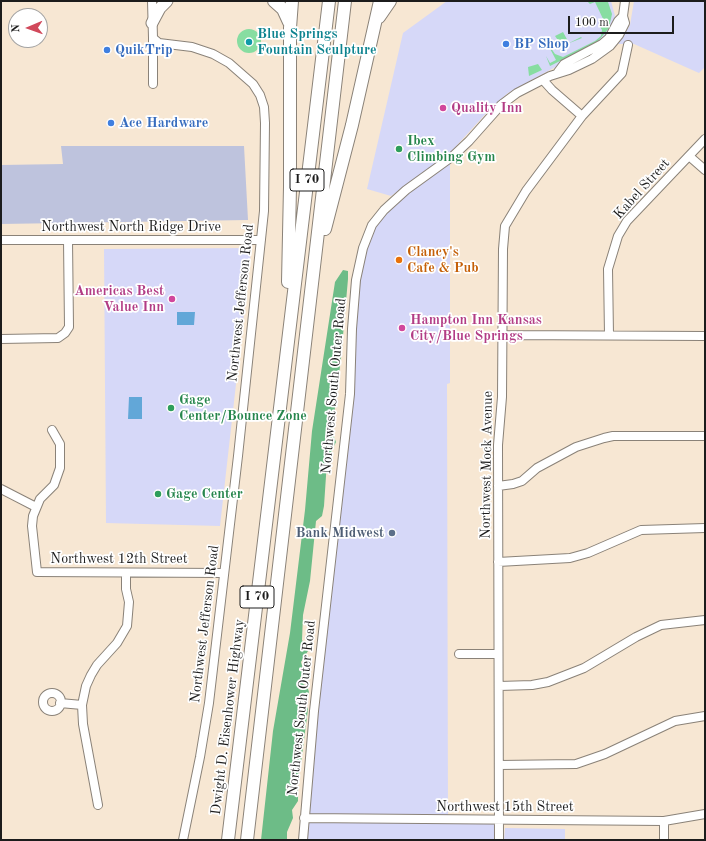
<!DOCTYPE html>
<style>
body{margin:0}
#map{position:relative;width:706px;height:841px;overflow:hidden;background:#f7e7d3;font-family:"Old Standard TT",serif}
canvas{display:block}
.frame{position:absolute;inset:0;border:2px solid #1c1c1c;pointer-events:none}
.north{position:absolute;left:8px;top:8px;width:40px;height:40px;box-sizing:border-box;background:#fff;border:1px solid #a4a4a4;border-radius:50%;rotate:268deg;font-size:11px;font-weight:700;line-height:16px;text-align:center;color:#1c1c1c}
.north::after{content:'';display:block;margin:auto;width:14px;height:18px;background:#d1495b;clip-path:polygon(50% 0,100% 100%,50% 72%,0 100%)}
.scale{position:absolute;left:568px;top:16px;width:106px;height:18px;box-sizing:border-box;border:2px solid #1c1c1c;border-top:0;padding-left:5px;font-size:12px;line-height:14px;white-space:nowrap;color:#1c1c1c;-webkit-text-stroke:3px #fff;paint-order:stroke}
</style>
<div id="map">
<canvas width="706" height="841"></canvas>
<div class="frame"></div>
<div class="north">N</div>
<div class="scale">100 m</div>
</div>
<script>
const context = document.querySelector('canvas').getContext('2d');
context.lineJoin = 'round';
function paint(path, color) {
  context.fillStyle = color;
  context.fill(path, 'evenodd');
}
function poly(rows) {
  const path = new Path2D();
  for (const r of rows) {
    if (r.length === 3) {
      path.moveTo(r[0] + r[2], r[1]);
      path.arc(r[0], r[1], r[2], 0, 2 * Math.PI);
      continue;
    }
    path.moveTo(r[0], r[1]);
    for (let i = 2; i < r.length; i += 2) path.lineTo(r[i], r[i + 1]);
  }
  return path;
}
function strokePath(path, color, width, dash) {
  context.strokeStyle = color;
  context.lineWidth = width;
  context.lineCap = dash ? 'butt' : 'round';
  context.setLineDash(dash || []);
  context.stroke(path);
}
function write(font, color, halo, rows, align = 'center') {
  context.font = font + ' "Old Standard TT",serif';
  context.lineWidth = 3.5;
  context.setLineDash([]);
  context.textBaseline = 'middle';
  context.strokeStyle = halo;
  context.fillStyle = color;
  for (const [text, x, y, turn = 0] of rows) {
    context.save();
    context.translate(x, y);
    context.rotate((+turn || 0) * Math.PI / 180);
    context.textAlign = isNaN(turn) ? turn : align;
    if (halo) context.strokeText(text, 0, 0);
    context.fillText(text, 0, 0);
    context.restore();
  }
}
paint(poly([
 [447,1,611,1,615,16,608,33,599,43,508,93,491,108,448,155,391,196,367,189,403,33],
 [634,1,705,1,705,67,699,73,634,44,618,44,630,25],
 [450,159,450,383,447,384,448,819,499,820,499,840,303,840,337,510,352,329,363,248,384,210],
 [250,248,251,251,220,526,106,523,104,249],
 [505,828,565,829,565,840,504,840]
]), '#d6d8f8');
paint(poly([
 [61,146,244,146,248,220,1,224,1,165,63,164]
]), '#bec3dd');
paint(poly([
 [587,1,608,2,612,14,609,28,600,39,594,44,550,66,546,56,550,63,556,60,546,41,555,54,563,57,595,41,601,36,602,30,599,25,604,21,595,2,590,4],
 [249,41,12],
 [563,32,569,43,581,37,582,38,562,46,555,36],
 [538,64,542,70,529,76,528,67]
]), '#87dda1');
paint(poly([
 [343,270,348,271,348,279,341,358,332,432,336,442,327,461,324,506,322,516,316,521,310,581,303,615,302,640,308,651,301,662,304,672,300,678,303,684,307,686,309,692,305,702,308,709,300,771,296,778,295,783,298,790,298,801,292,810,293,818,287,832,287,840,261,840,273,731,290,633,305,510,312,431,335,282]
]), '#6dbc87');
paint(poly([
 [177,312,195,312,194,325,177,325],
 [129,397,142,397,142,419,128,419]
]), '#62a7d8');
const minor = poly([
 [152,1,153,38,159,43,192,47,213,54,229,63,253,84,260,95,264,107,265,123,264,211,238,456,209,703,200,757,183,840],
 [558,72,564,64,602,44,609,38,618,21,623,16],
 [543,80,552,90,582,116],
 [153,84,153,38],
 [689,156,705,170],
 [1,240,261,240],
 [503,335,705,336],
 [609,335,608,269,618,236,627,221,705,139],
 [1,339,58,338,65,333,69,327,68,240],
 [52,430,60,444,60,468,54,485,40,499,33,516,32,526,37,572,224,573],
 [498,486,513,484,522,481,537,468,576,447,604,438,613,436,705,436],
 [1,489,36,507],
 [498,562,570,558,588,553,641,530,705,528],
 [459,654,498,654],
 [499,686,532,685,548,682,584,668,636,637,661,625,705,620],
 [52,702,9],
 [60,703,82,705],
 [499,765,576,764,605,754,675,721,705,716],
 [98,805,83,724,82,705,86,686,91,675,97,665,117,643,127,626,129,602,126,589,126,573],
 [304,818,664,821,705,814],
 [664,821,664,840],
 [303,840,314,711,350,394,352,329,356,280,363,248,372,225,384,210,406,190,453,156,469,141,501,105,517,93,550,76,569,70,592,59,610,46,619,35,625,23,623,16,625,1],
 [499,840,498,445,502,397,503,249,505,226,526,191,582,116,622,73,628,45]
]);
const major = poly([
 [152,23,160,8,167,1]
]);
const highway = poly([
 [274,1,283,9,289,22],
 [379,17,390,1],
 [325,229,352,125,380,1],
 [288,282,290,187,290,28,292,1],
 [228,840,329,1],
 [247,840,345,1]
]);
strokePath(minor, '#8a8278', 10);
strokePath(major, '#8a8278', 13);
strokePath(highway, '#8a8278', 14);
strokePath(minor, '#fff', 8);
strokePath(major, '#fff', 11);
strokePath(highway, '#fff', 12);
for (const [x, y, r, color] of [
 [249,42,4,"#0f9aa8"],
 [506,44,4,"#3f7fe0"],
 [107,50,4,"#3f7fe0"],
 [443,108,4,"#d1479c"],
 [111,123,4,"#3f7fe0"],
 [399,149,4,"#2e9e5b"],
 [399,260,4,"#e8710a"],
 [172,299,4,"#d1479c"],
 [402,328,4,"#d1479c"],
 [171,408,4,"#2e9e5b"],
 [158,494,4,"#2e9e5b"],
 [392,533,4,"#5c6f8a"]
]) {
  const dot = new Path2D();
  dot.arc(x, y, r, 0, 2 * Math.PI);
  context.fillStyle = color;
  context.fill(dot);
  strokePath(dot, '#fff', 1.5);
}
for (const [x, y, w] of [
 [307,180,34],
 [257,597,34]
]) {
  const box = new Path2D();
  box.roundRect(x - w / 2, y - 11, w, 22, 3);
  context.fillStyle = '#fff';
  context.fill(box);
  strokePath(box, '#1c1c1c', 1);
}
write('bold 13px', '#1c1c1c', null, [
 ["I 70",307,180],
 ["I 70",257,597]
]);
write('bold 14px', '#0d838f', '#fff', [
 ["Blue Springs",257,34],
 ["Fountain Sculpture",257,50]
], 'left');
write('bold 14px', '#366cbe', '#fff', [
 ["BP Shop",514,44],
 ["QuikTrip",115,50],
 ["Ace Hardware",119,123]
], 'left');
write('bold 14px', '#b23c85', '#fff', [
 ["Quality Inn",451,108],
 ["Americas Best",164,291,"right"],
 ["Value Inn",164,307,"right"],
 ["Hampton Inn Kansas",410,320],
 ["City/Blue Springs",410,336]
], 'left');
write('bold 14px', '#27864d', '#fff', [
 ["Ibex",407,141],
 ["Climbing Gym",407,157],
 ["Gage",179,400],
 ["Center/Bounce Zone",179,416],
 ["Gage Center",166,494]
], 'left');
write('14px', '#1c1c1c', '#fff', [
 ["Kabel Street",642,189,-48],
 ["Northwest North Ridge Drive",131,227],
 ["Northwest Jefferson Road",241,303,-84],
 ["Northwest South Outer Road",334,386,-85],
 ["Northwest Mock Avenue",487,465,-89],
 ["Northwest 12th Street",119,559],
 ["Northwest Jefferson Road",205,624,-83],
 ["Northwest South Outer Road",302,708,-84],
 ["Dwight D. Eisenhower Highway",228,717,-83],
 ["Northwest 15th Street",505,807]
]);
write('bold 14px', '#c56008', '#fff', [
 ["Clancy's",407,252],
 ["Cafe & Pub",407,268]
], 'left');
write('bold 14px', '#4e5e75', '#fff', [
 ["Bank Midwest",384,533]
], 'right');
</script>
